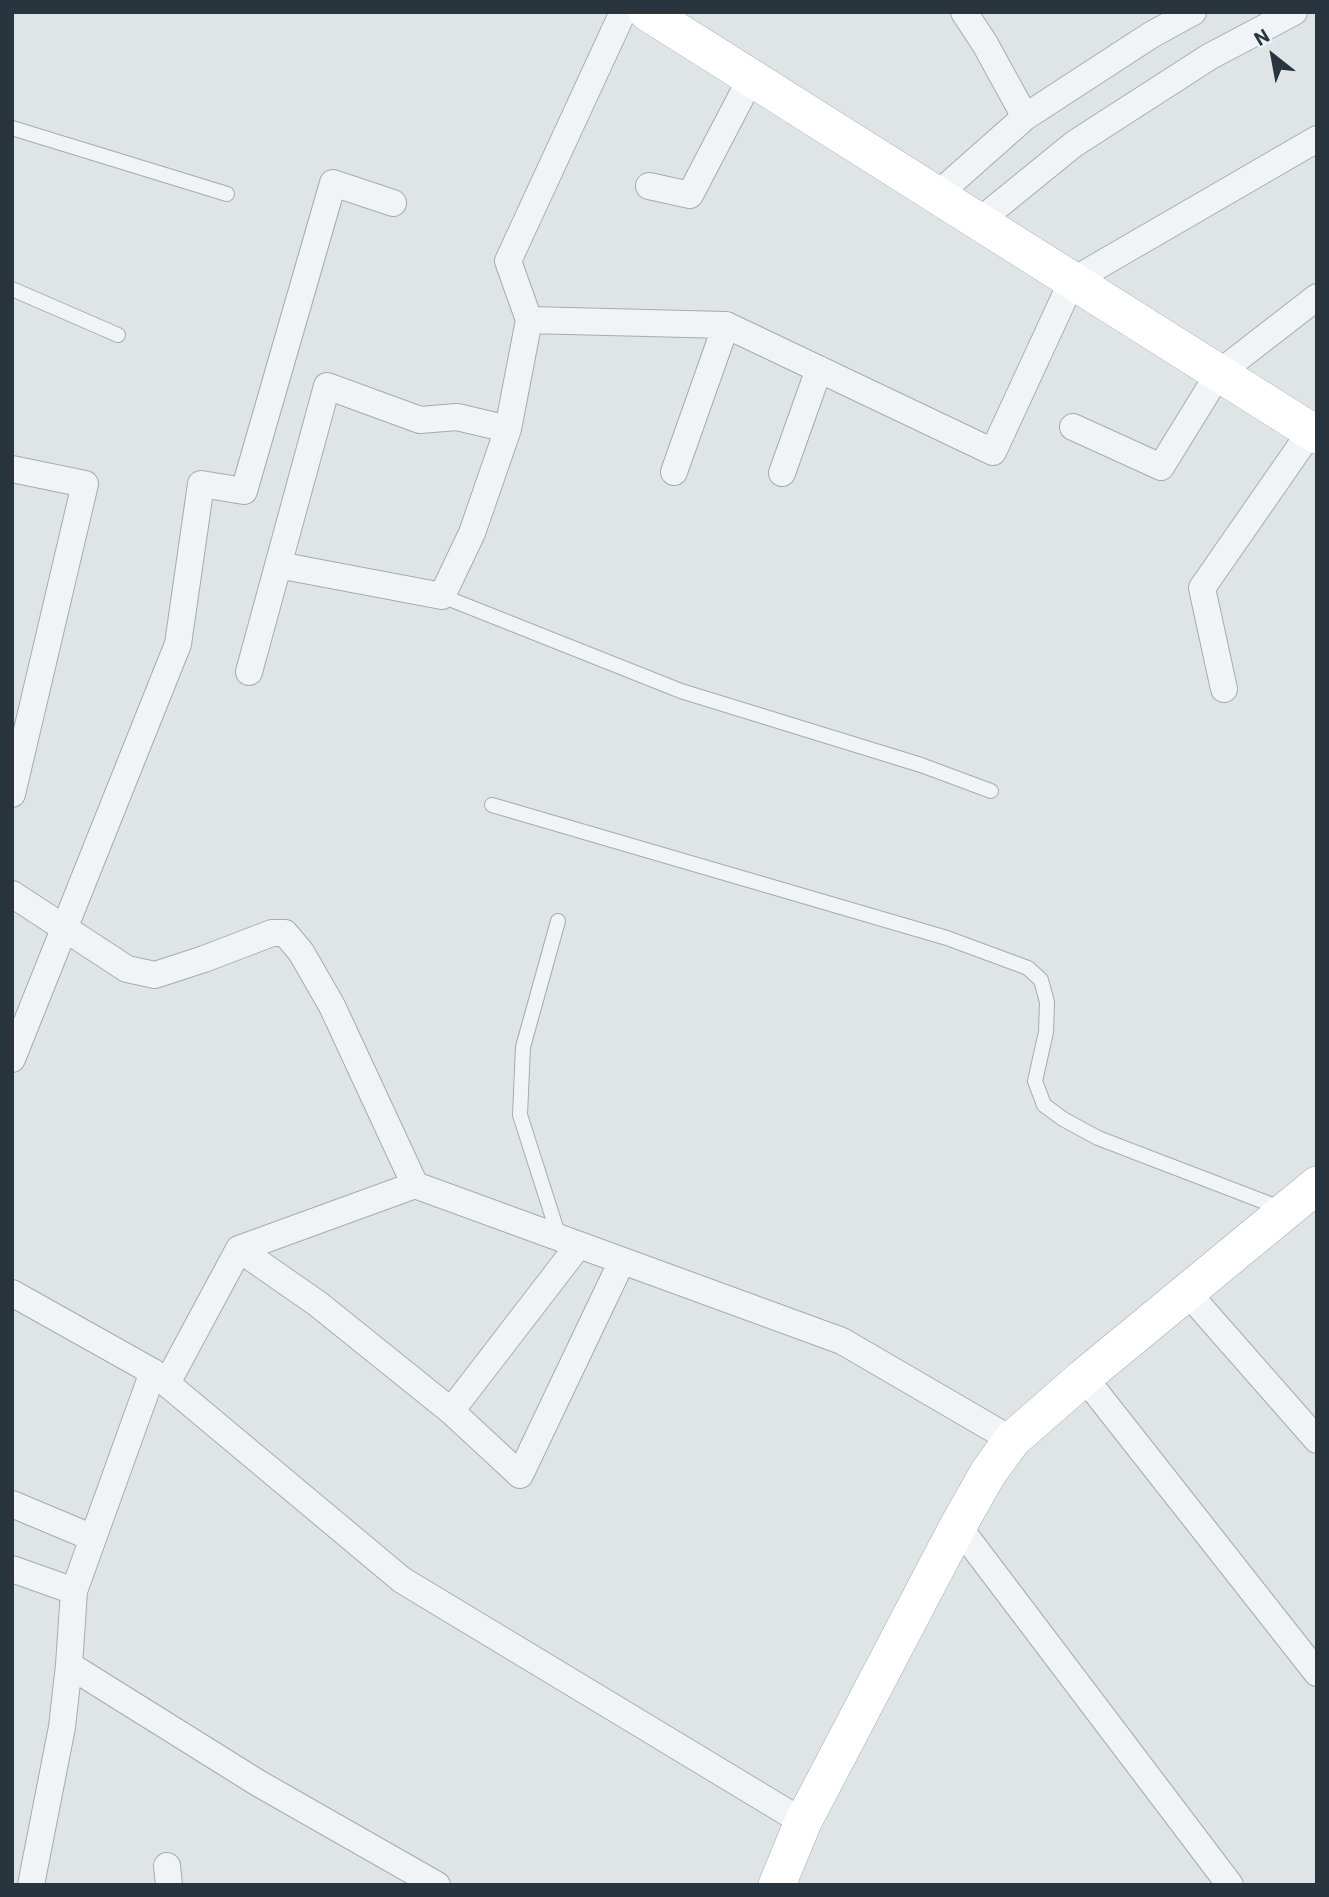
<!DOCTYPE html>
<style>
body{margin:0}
#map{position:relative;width:1329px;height:1897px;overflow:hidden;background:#dfe4e7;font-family:Roboto,sans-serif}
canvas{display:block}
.frame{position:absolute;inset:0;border:14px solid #28353e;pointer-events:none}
.north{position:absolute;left:1238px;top:21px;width:70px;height:70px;-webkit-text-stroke:5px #eef3f5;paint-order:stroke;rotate:329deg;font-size:19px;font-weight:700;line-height:28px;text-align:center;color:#28353e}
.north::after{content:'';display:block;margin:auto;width:24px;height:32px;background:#28353e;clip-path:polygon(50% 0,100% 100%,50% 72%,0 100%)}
</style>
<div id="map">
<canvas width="1329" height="1897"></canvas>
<div class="frame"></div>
<div class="north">N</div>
</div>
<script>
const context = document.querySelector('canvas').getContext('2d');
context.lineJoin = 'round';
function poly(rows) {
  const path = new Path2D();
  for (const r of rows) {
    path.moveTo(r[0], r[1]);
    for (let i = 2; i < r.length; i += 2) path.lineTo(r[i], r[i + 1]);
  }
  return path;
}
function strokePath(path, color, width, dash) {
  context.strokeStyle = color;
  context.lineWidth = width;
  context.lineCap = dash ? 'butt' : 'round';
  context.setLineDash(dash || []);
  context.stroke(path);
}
const lane = poly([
 [12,128,227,194],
 [12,289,118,335],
 [442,596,681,691,921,765,991,791],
 [492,805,947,938,1028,968,1041,980,1047,1002,1046,1032,1035,1081,1044,1105,1063,1119,1098,1138,1283,1209],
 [558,921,523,1047,520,1115,559,1237]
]);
const street = poly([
 [964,12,985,44,1025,117],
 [649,186,690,195,751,78],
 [937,195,1025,117,1151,35,1193,12],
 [978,222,1074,144,1209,57,1294,12],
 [529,320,726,325,993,452,1072,281,1317,139],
 [1073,427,1161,467,1219,373,1317,297],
 [12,469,85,484,12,794],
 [674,472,726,325],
 [782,473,819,369],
 [278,565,442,596,472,533,508,429,529,320,508,261,623,12],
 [249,672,327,386,420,420,457,417,508,429],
 [1224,689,1202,588,1311,431],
 [12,894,127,969,155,975,204,959,272,933,285,933,301,952,332,1006,415,1185],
 [12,1059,178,644,201,484,244,491,333,183,393,203],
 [239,1249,318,1304,451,1411,578,1246],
 [1187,1292,1317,1440],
 [12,1293,153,1372,402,1580,803,1822],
 [1084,1377,1317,1673],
 [167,1383,239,1249,415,1185,842,1341,1012,1440],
 [451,1411,520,1475,622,1261],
 [12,1504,93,1538],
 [958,1526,1230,1885],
 [12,1569,74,1591],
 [69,1665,258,1783,437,1885],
 [167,1866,169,1885],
 [31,1885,62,1727,69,1665,74,1591,153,1372]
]);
const secondary = poly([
 [647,12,1317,435],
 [777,1885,803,1822,958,1526,988,1473,1012,1440,1084,1377,1317,1185]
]);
strokePath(lane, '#a4acb1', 16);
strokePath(street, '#a4acb1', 28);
strokePath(secondary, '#a4acb1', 38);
strokePath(lane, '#f1f4f6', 14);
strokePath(street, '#f1f4f6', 26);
strokePath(secondary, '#fff', 37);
</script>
